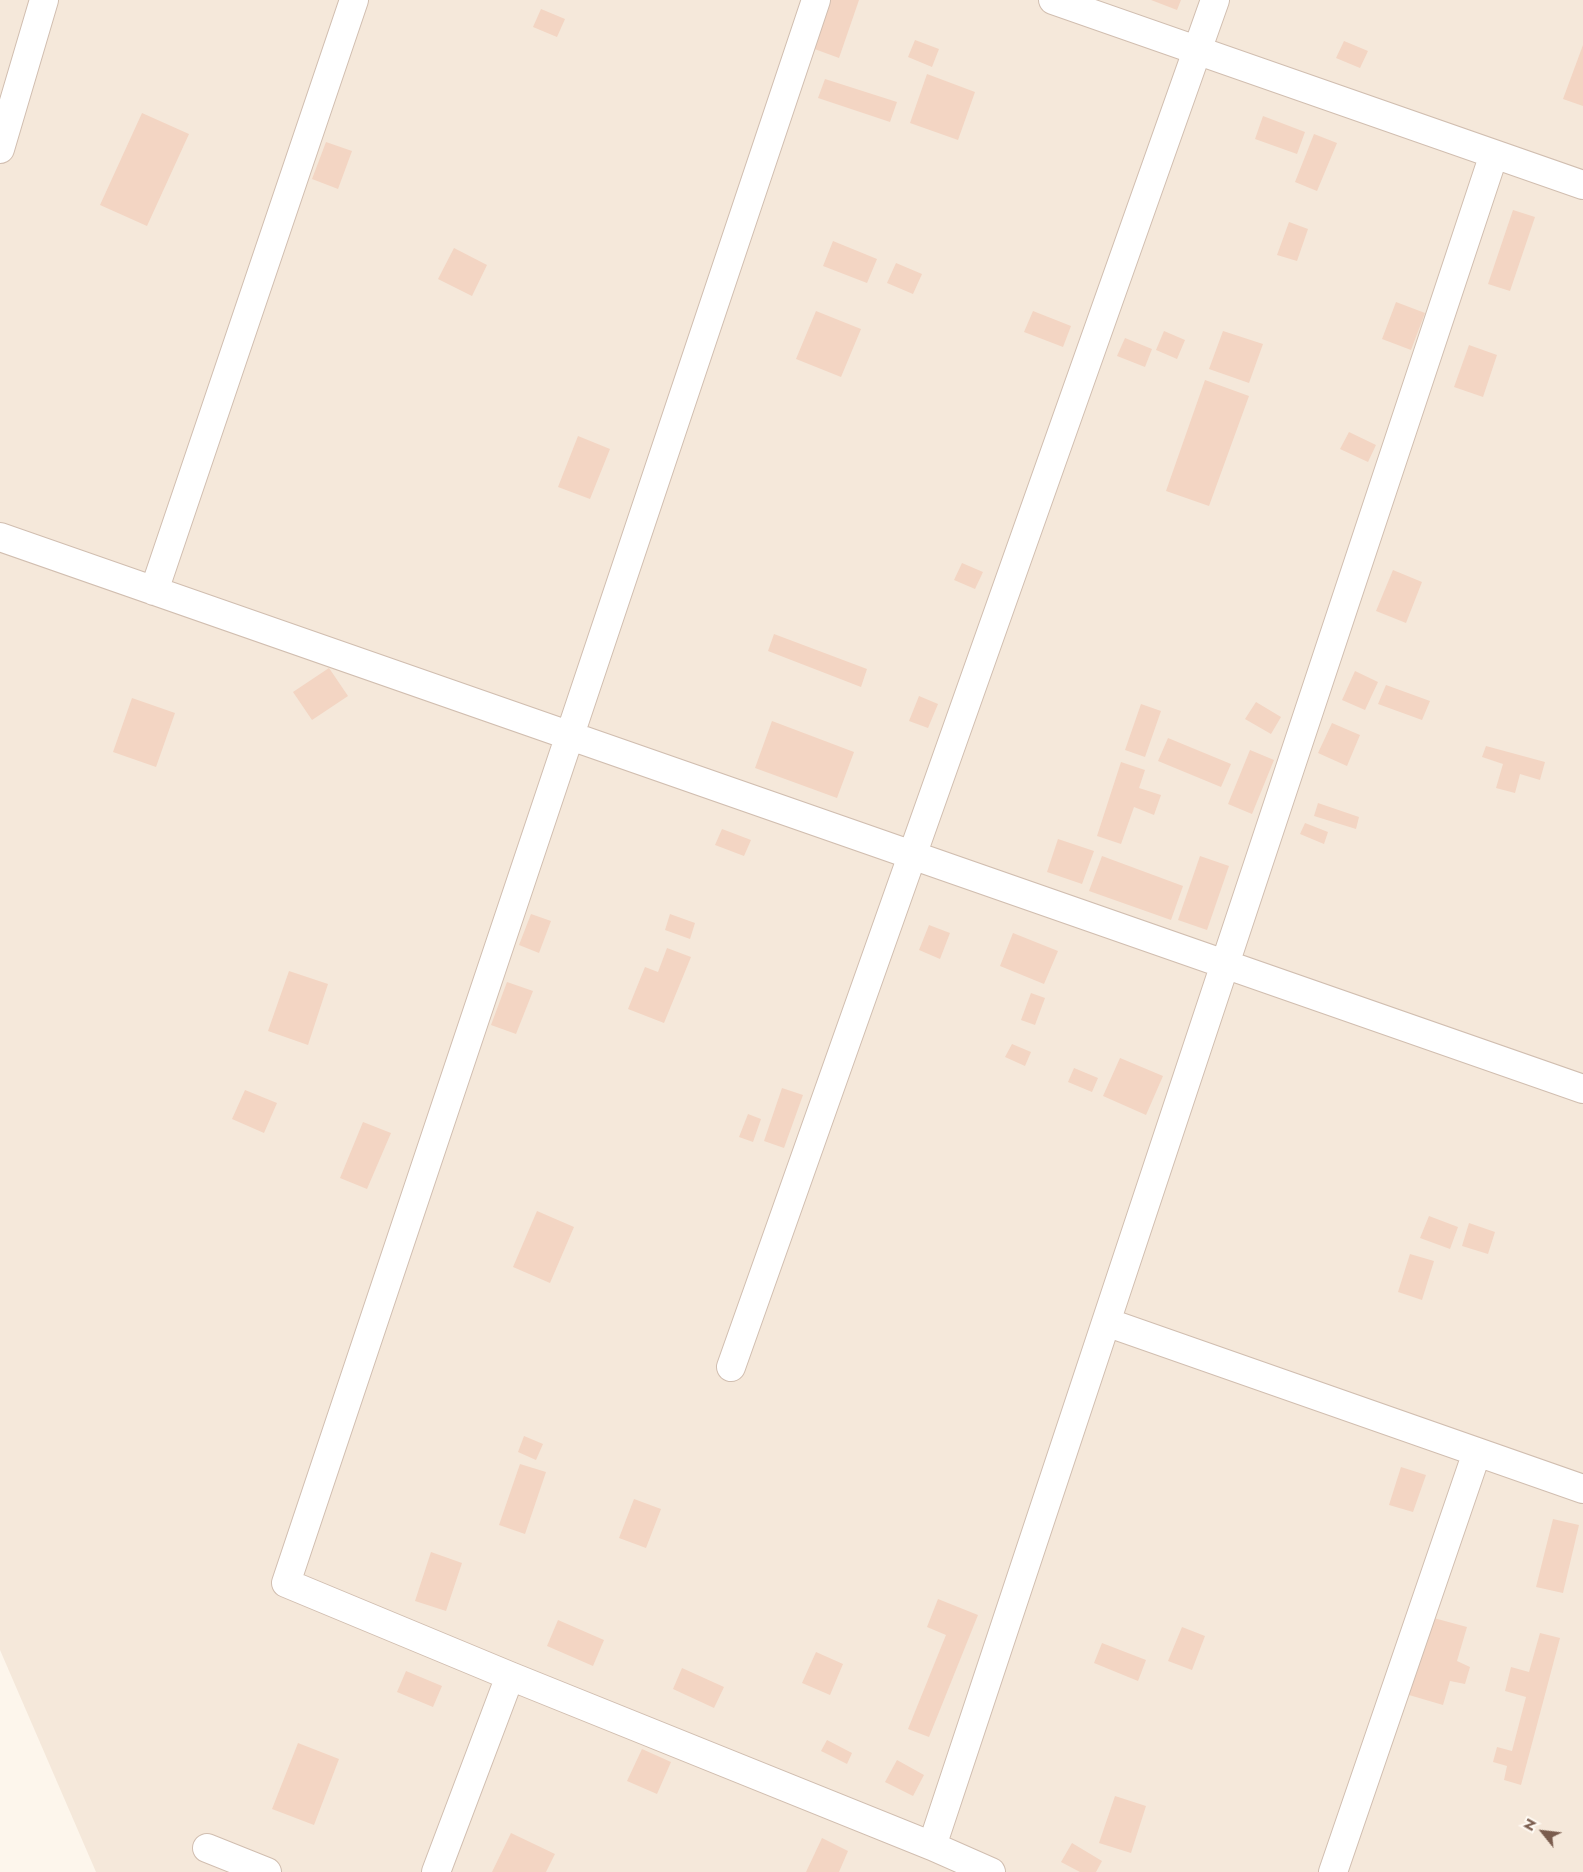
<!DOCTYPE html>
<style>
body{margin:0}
#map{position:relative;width:1583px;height:1872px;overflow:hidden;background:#fdf6ec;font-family:Jost,sans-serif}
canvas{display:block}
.north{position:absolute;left:1518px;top:1807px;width:50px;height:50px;-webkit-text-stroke:4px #fffaf3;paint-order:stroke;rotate:299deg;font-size:14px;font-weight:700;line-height:20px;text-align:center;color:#7a5c4d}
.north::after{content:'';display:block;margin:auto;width:18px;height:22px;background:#7a5c4d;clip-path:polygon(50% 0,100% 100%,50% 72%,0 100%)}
</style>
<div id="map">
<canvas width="1583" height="1872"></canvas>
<div class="north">N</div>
</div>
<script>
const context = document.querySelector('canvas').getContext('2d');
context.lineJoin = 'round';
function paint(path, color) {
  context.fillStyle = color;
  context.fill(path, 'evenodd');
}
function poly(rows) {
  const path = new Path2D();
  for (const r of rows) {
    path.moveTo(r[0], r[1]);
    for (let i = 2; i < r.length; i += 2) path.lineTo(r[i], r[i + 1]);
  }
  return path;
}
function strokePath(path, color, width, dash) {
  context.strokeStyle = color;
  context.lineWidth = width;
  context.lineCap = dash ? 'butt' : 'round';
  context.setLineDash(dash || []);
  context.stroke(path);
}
paint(poly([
 [0,0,1583,0,1583,1872,96,1872,0,1650]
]), '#f5e8da');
paint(poly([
 [825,0,859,0,839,58,809,47],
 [1151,0,1181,0,1177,10],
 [541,9,565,19,557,37,533,27],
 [915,40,939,49,932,67,908,57],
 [1344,41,1368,51,1360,68,1336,58],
 [1583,45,1583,106,1563,99],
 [927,74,975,92,958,140,910,123],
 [825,79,897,102,890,122,818,98],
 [142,113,189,134,147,226,100,205],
 [1263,116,1305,132,1297,154,1255,139],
 [1314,134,1337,143,1317,191,1295,182],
 [326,142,352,151,338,189,312,179],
 [1513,210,1535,217,1510,291,1488,284],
 [1289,222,1308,229,1297,261,1277,255],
 [833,241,877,259,867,283,823,266],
 [454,248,487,265,472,296,438,279],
 [896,263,922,274,913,294,887,283],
 [1396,302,1425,313,1411,350,1382,339],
 [816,311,861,329,841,377,796,359],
 [1033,311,1071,326,1063,347,1024,332],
 [1164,331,1185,340,1177,359,1156,350],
 [1223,331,1263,344,1249,383,1209,369],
 [1125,338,1152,349,1145,367,1117,356],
 [1469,345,1497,355,1483,397,1454,387],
 [1205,380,1249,396,1209,506,1166,491],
 [1349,432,1376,445,1368,462,1340,449],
 [578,436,610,449,590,499,558,487],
 [962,563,983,572,975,589,954,580],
 [1393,570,1422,582,1406,623,1376,611],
 [774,634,867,669,861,687,768,651],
 [329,668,348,696,312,720,293,692],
 [1355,671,1378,682,1365,710,1342,700],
 [1386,685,1430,701,1422,720,1378,704],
 [919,696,938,704,928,728,909,721],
 [132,698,175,713,156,767,113,752],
 [1256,702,1281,717,1271,734,1245,719],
 [1141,704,1161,711,1145,757,1125,750],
 [772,721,854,752,837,798,755,768],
 [1332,723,1360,735,1347,766,1318,753],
 [1168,738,1231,764,1221,787,1158,761],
 [1486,746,1545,762,1540,780,1520,774,1515,793,1496,788,1503,764,1482,757],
 [1250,750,1274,760,1252,814,1228,804],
 [1121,762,1145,770,1139,788,1161,795,1154,815,1134,807,1121,844,1097,836],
 [1318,803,1359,817,1356,829,1314,816],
 [1305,823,1328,832,1324,844,1300,834],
 [722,829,751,840,744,856,715,845],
 [1058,839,1094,851,1082,884,1047,872],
 [1102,856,1183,886,1171,920,1089,891],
 [1200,856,1229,866,1207,930,1178,920],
 [531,914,551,921,539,953,519,945],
 [670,914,695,923,690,939,665,930],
 [929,925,950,933,940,959,919,950],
 [1013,933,1058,951,1044,984,1000,966],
 [667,948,691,957,664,1023,628,1009,645,967,658,972],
 [289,971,328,984,308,1045,268,1031],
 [507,982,533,991,516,1034,491,1025],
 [1031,993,1045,998,1035,1025,1021,1020],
 [1012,1044,1031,1052,1025,1066,1005,1057],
 [1120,1058,1163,1076,1146,1115,1103,1096],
 [1074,1068,1098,1078,1092,1092,1068,1082],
 [782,1088,803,1095,784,1148,764,1141],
 [245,1090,277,1103,264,1133,232,1119],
 [748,1114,761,1119,753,1142,739,1137],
 [363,1122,391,1133,367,1189,340,1178],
 [537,1211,574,1227,550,1283,513,1267],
 [1429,1216,1458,1227,1450,1249,1420,1238],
 [1469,1223,1495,1232,1488,1254,1462,1246],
 [1410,1254,1434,1261,1422,1300,1398,1292],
 [524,1436,543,1444,536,1460,518,1452],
 [520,1464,546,1472,525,1534,499,1525],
 [1401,1467,1426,1475,1413,1512,1389,1505],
 [634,1499,661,1509,646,1548,619,1538],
 [1553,1519,1579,1525,1563,1593,1536,1587],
 [431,1552,462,1563,446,1611,415,1601],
 [938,1599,978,1615,929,1737,908,1729,946,1635,927,1627],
 [1430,1617,1467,1627,1457,1661,1470,1667,1465,1684,1450,1681,1443,1705,1409,1695],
 [558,1620,604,1640,593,1666,547,1646],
 [1182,1627,1205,1636,1192,1670,1168,1661],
 [1540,1633,1560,1638,1521,1785,1504,1780,1507,1766,1493,1762,1497,1747,1512,1751,1526,1697,1505,1691,1511,1667,1529,1672],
 [1102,1643,1146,1660,1138,1681,1094,1663],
 [816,1652,843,1664,830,1695,802,1683],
 [682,1668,724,1687,714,1708,673,1689],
 [406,1671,442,1686,433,1707,397,1692],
 [827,1740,852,1753,847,1764,821,1751],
 [298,1743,339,1759,314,1825,272,1809],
 [642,1749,671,1762,657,1794,627,1781],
 [897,1760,924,1775,913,1796,885,1782],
 [1115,1796,1146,1806,1131,1853,1099,1843],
 [511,1833,555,1854,546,1872,492,1872],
 [822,1838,848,1851,839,1872,806,1872],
 [1072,1843,1102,1861,1096,1872,1080,1872,1061,1862]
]), '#f3d5c3');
const street = poly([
 [816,0,286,1583,510,1676,932,1846,991,1872],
 [1053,0,1583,185],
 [0,149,44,0],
 [0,537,1583,1089],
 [154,591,354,0],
 [1106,1322,1583,1489],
 [731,1367,1215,0],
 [932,1846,1494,154],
 [207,1848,267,1872],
 [436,1872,510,1676],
 [1333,1872,1477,1452]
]);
strokePath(street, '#d1beb0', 30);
strokePath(street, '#fff', 28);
</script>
